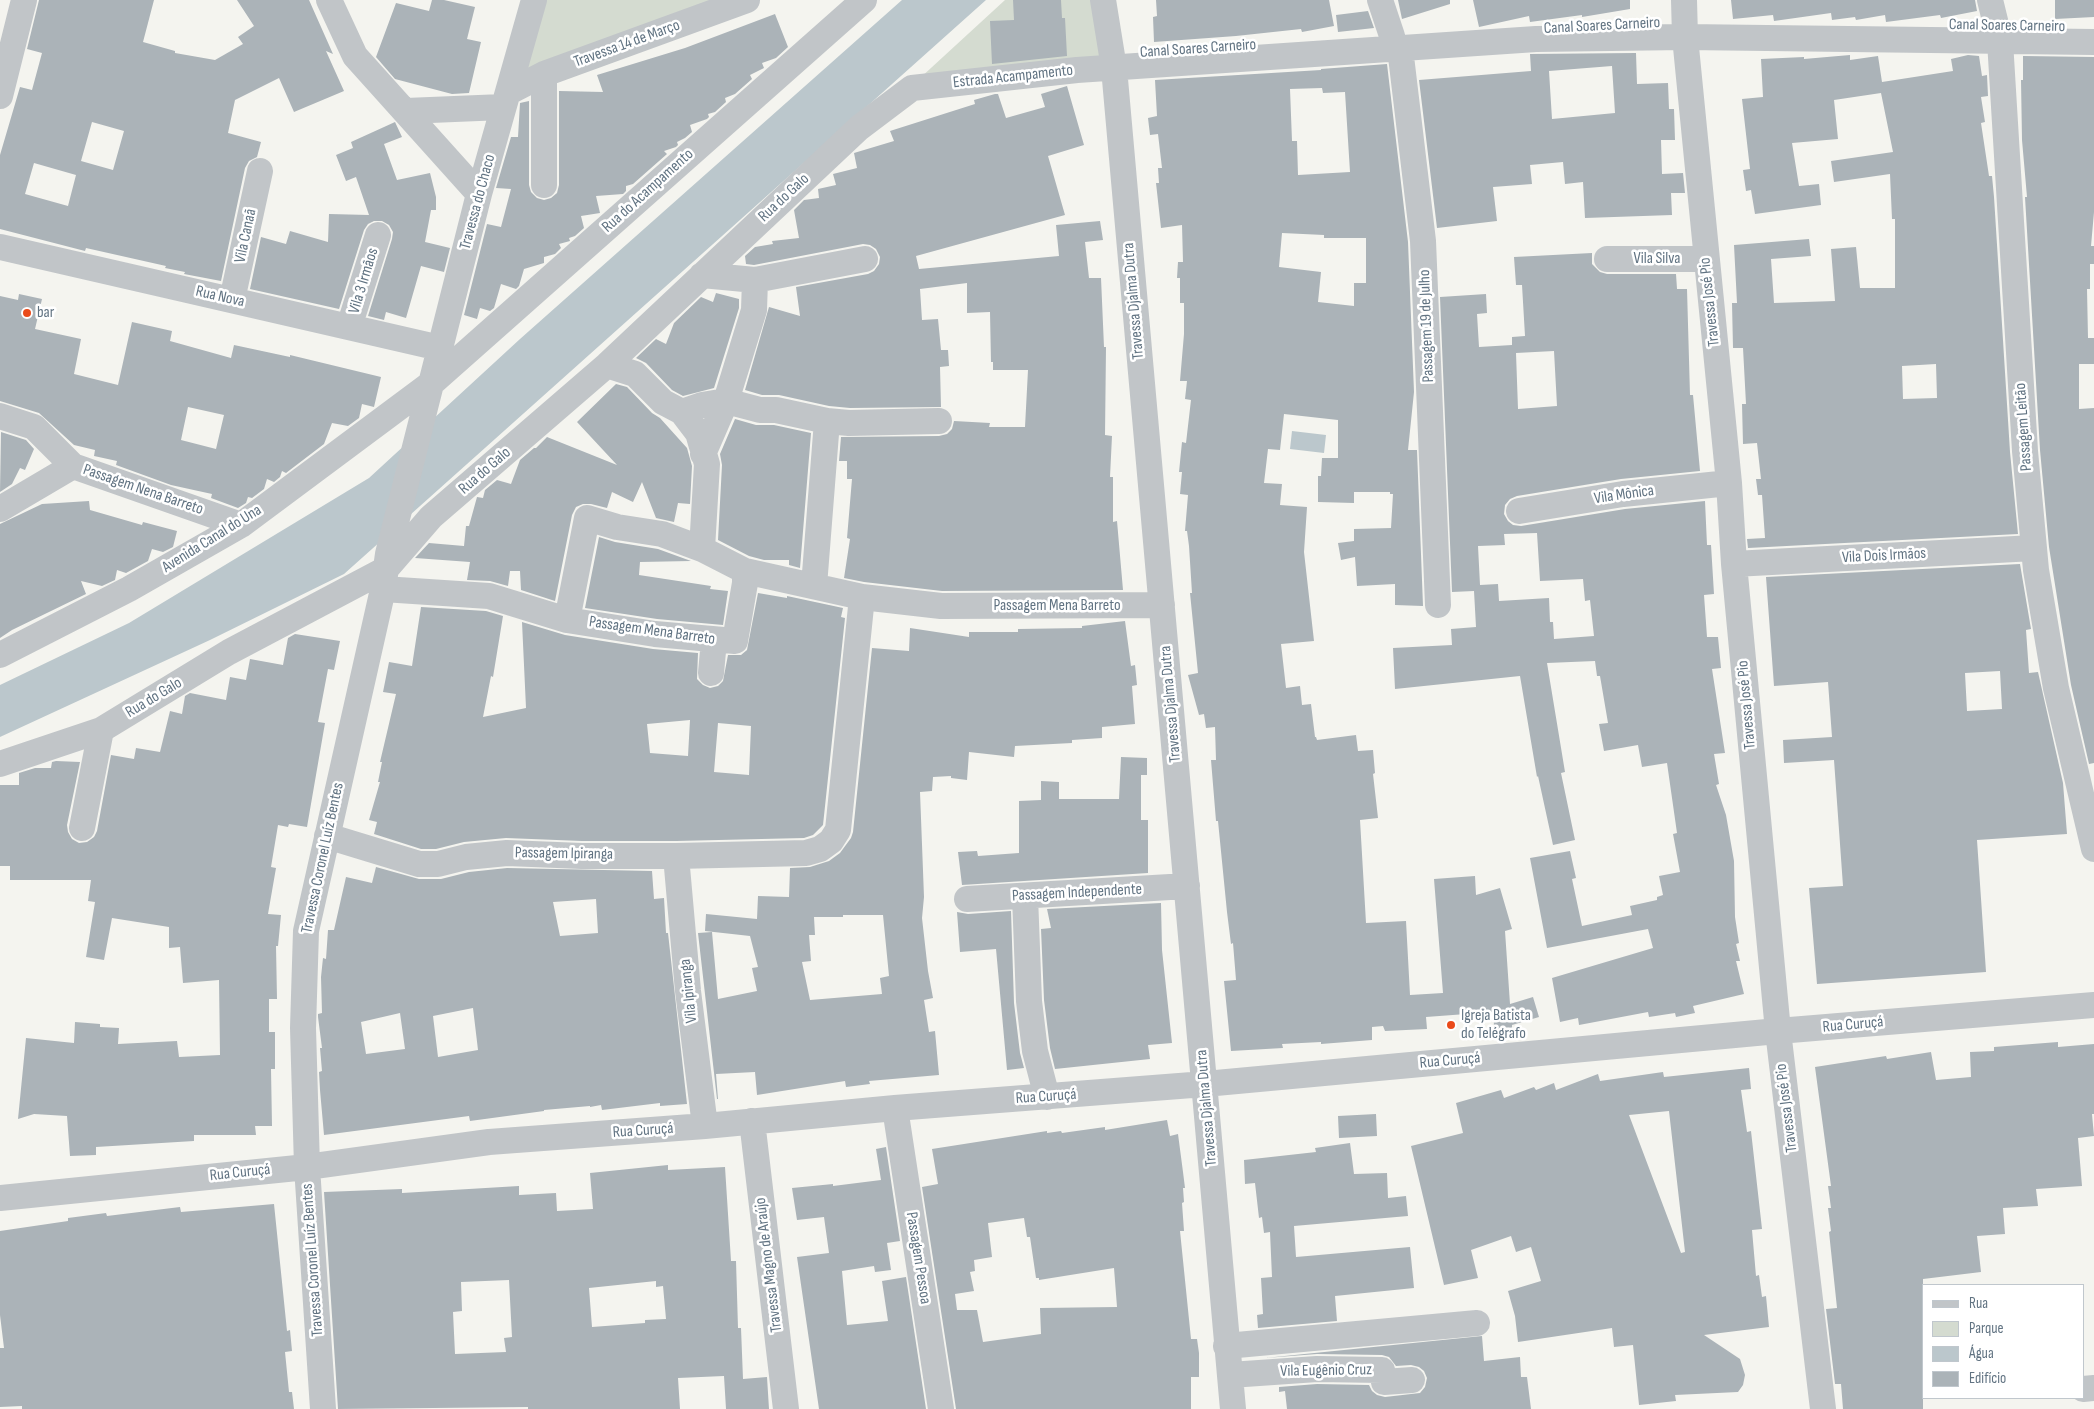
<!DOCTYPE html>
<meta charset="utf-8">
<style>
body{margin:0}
#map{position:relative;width:2094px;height:1409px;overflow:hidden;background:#f4f4ef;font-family:"Sofia Sans Condensed",sans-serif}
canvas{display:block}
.legend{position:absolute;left:1922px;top:1284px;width:162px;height:115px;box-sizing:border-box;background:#fff;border:1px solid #c0c7cd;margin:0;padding:6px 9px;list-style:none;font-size:15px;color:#617382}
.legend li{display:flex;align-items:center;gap:10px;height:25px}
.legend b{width:25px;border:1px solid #c0c7cd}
</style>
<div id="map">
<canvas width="2094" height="1409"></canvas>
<ul class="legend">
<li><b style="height:6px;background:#c1c5c8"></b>Rua</li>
<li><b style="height:14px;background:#d4dbd0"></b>Parque</li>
<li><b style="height:14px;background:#bbc7cc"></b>Água</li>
<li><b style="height:14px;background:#abb3b8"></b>Edifício</li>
</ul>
</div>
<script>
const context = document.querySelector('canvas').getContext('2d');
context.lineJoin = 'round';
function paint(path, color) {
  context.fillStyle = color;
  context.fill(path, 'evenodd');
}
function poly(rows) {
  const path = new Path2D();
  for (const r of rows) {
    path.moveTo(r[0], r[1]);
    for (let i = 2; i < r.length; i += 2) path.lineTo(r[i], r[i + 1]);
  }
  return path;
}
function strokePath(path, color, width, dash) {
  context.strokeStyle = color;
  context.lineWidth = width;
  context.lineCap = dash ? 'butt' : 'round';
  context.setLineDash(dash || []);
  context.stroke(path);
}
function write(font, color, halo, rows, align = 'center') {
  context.font = font + ' "Sofia Sans Condensed",sans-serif';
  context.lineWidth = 5;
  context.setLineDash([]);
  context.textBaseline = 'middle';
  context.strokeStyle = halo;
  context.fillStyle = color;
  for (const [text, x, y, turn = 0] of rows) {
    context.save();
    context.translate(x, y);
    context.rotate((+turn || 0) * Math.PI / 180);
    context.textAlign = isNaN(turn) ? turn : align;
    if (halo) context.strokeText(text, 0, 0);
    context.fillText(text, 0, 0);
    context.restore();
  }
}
paint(poly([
 [529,0,748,0,518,84],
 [1005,0,1109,0,1118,69,919,79]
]), '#d4dbd0');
paint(poly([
 [902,0,986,0,344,574,210,640,0,737,0,685,129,623,369,478,520,339],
 [1292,431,1326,435,1324,453,1290,449]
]), '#bbc7cc');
paint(poly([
 [39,0,154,0,143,42,175,51,175,53,215,60,243,44,238,37,254,26,237,0,309,0,333,54,326,51,344,91,294,112,279,78,235,100,228,133,261,142,257,157,249,161,245,168,221,281,184,274,185,272,165,268,166,266,86,248,85,251,0,229,0,155,20,87,32,90,42,53,27,49],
 [92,122,124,131,113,170,81,161],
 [34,163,76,175,68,206,25,194],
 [432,0,444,0,475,7,467,39,481,42,469,93,452,94,395,79,376,57,396,3,429,11],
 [1013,0,1061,0,1062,18,1065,18,1067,56,992,64,990,21,1014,20],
 [1156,0,1329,0,1334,26,1302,32,1301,29,1236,36,1154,42,1153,17,1157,16],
 [1398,0,1450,0,1450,4,1402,19],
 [1473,0,1630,0,1630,9,1582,17,1582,15,1530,22,1529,16,1479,27],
 [1731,0,1975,0,1977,11,1941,18,1940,15,1886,22,1885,15,1856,20,1855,17,1832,20,1831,13,1774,21,1773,15,1733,19],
 [2055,0,2094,0,2094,17,2055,19],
 [1368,11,1374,28,1338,32,1336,15],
 [775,14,788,47,776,58,762,63,764,68,750,75,752,79,735,94,725,98,726,102,715,112,708,114,709,117,707,119,690,125,692,132,685,138,677,142,678,145,676,147,664,151,667,154,633,184,626,186,626,191,623,194,596,196,600,213,581,216,584,228,575,236,569,238,570,241,559,244,561,248,555,254,544,257,544,263,524,269,519,286,516,289,501,284,494,308,490,311,480,308,477,319,464,315,487,224,501,227,511,189,496,188,511,137,518,137,520,103,529,101,529,185,531,192,537,198,544,200,551,198,557,193,559,185,559,91,603,92,597,75,685,48],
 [1636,53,1637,84,1668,83,1669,109,1674,109,1675,140,1661,140,1662,174,1683,173,1685,193,1671,193,1672,215,1585,218,1583,182,1565,184,1563,162,1530,165,1532,184,1493,187,1497,221,1437,228,1419,80,1531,71,1530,54],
 [1612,66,1615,113,1552,119,1549,71],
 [1850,55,1850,60,1878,56,1882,82,1953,71,1951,59,1968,55,1979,56,1982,76,1987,75,1988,96,1981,97,1985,122,1981,123,1989,176,1992,176,1994,197,2010,452,2018,534,1748,548,1747,539,1765,538,1762,495,1758,495,1756,479,1761,479,1757,443,1743,444,1742,404,1746,404,1743,348,1733,348,1732,303,1737,303,1734,245,1809,239,1811,256,1771,259,1774,303,1835,301,1831,249,1856,247,1860,288,1895,288,1895,219,1892,219,1890,174,1834,182,1831,161,1893,152,1881,93,1834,100,1838,139,1792,143,1799,186,1819,184,1821,205,1755,214,1751,190,1746,191,1743,170,1750,169,1742,99,1763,97,1761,59,1804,57,1804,59],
 [1936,364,1937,398,1903,399,1902,366],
 [2023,56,2094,57,2094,212,2091,246,2094,246,2094,264,2090,264,2090,289,2087,289,2088,338,2094,338,2094,364,2079,364,2079,409,2094,408,2094,763,2089,764,2071,685,2049,547,2040,450,2025,197,2027,197,2022,140,2021,80,2023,80],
 [1387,64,1408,242,1414,392,1408,450,1417,450,1423,606,1395,605,1395,584,1357,586,1355,557,1341,560,1338,543,1354,541,1354,529,1391,528,1393,494,1390,494,1390,492,1354,492,1354,503,1318,502,1318,476,1321,476,1322,458,1338,458,1338,420,1284,414,1280,450,1268,449,1264,483,1282,484,1280,505,1307,507,1304,552,1314,641,1281,644,1286,688,1300,686,1302,705,1311,704,1315,737,1316,737,1317,740,1356,735,1358,751,1373,750,1375,773,1373,774,1378,818,1360,820,1366,923,1406,921,1410,995,1443,993,1434,879,1475,876,1476,895,1500,888,1512,929,1505,931,1510,1004,1533,997,1539,1017,1512,1025,1512,1038,1495,1039,1493,1012,1426,1017,1427,1029,1385,1031,1383,1026,1372,1027,1372,1040,1321,1044,1321,1042,1282,1044,1283,1048,1231,1051,1224,981,1236,980,1233,943,1231,944,1227,912,1218,821,1216,821,1211,760,1216,760,1215,727,1206,728,1204,714,1199,715,1188,675,1198,673,1190,593,1192,593,1189,546,1187,531,1185,531,1188,495,1180,494,1182,472,1179,472,1182,442,1186,443,1191,400,1185,399,1187,381,1180,381,1184,334,1184,303,1180,303,1180,278,1177,278,1178,262,1183,262,1182,225,1161,228,1156,183,1159,183,1158,168,1162,168,1158,134,1150,135,1148,118,1157,116,1155,80,1321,70,1321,69],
 [1322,88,1323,93,1345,92,1350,172,1298,175,1297,141,1292,141,1290,89],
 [1282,233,1324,235,1324,238,1366,238,1366,283,1354,283,1354,306,1318,302,1321,272,1279,267],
 [1067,86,1084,145,1048,156,1065,215,916,256,919,269,1059,256,1056,225,1100,221,1103,240,1085,242,1089,278,1101,278,1104,347,1106,347,1105,435,1112,436,1110,477,1113,477,1113,522,1117,521,1123,590,942,591,864,582,844,578,850,539,847,538,852,479,847,479,847,461,839,461,841,437,939,436,947,434,952,429,954,421,990,423,989,427,1025,427,1028,370,993,370,993,362,991,362,990,312,967,313,967,283,920,289,922,320,938,319,941,350,948,350,949,366,940,367,941,407,850,408,829,406,779,395,762,395,745,390,769,307,800,316,796,287,868,274,874,271,879,264,880,257,876,249,870,245,863,244,754,265,746,264,745,256,755,247,773,244,772,241,799,238,794,210,804,200,819,198,818,189,836,185,833,174,857,168,854,153,894,141,890,131,975,104,974,100,995,94,998,94,1006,118,1045,107,1041,94],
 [395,122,402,137,384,144,397,180,430,173,436,197,436,210,431,210,425,242,450,248,444,272,421,266,406,318,386,312,384,320,368,316,392,239,393,232,389,225,382,221,374,221,368,224,364,230,339,309,250,289,261,237,286,244,290,231,328,242,329,214,369,215,356,177,346,181,336,155,353,148,351,142],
 [1592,253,1592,264,1600,272,1607,274,1676,274,1677,289,1687,289,1690,395,1693,395,1700,471,1621,479,1517,496,1510,499,1505,505,1504,514,1508,521,1513,525,1521,526,1625,509,1705,501,1707,545,1711,545,1714,594,1704,595,1707,637,1718,637,1721,668,1712,669,1725,753,1714,754,1719,784,1716,785,1726,815,1734,861,1735,917,1739,943,1736,944,1740,961,1736,961,1744,994,1693,1006,1695,1013,1676,1017,1675,1013,1649,1017,1648,1012,1579,1025,1578,1018,1560,1022,1552,978,1653,948,1648,929,1547,948,1530,858,1570,851,1576,878,1572,879,1582,926,1632,915,1630,906,1657,900,1657,897,1663,895,1659,876,1680,872,1673,834,1677,833,1667,763,1642,767,1638,745,1604,751,1599,724,1608,723,1600,676,1597,676,1595,661,1547,663,1565,772,1561,773,1575,840,1553,845,1538,776,1537,777,1520,676,1395,689,1393,648,1452,645,1451,629,1476,627,1474,591,1452,592,1440,297,1486,294,1487,313,1477,314,1479,347,1512,345,1512,337,1525,336,1522,285,1516,285,1514,257],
 [1554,351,1557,406,1518,409,1516,353],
 [1537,533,1540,581,1583,579,1585,601,1590,600,1594,636,1554,639,1553,622,1550,622,1549,598,1499,601,1498,584,1480,585,1478,546,1505,545,1504,534],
 [716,293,739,299,739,308,714,388,683,396,672,390,646,363,636,358,656,339,666,344,674,323,701,297,713,302],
 [19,294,42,299,35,329,81,339,74,374,118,385,132,322,172,331,170,341,231,358,234,345,290,357,290,355,381,377,374,407,362,404,359,418,348,426,332,423,324,444,286,473,282,471,280,477,274,482,267,479,264,489,252,498,248,497,246,503,238,508,211,498,212,494,171,485,116,465,117,461,94,456,95,450,74,445,39,413,0,401,0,296,18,300],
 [188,407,224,415,216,449,181,440],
 [616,384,627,387,652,413,660,418,687,448,692,466,690,504,678,503,674,522,656,518,642,482,633,502,612,492,607,508,591,504,583,504,576,507,572,515,555,601,521,590,520,571,510,571,508,586,490,581,467,580,470,562,415,558,429,543,464,546,466,526,469,526,477,497,483,498,485,490,497,480,511,484,520,460,534,448,536,448,547,437,617,465,577,422],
 [735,419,756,425,774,425,811,433,800,568,789,565,789,560,764,560,749,556,718,540,722,465,720,454],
 [1,432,26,440,34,449,25,470,20,468,12,484,0,492],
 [89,501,90,510,142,525,143,522,177,531,173,547,163,552,152,549,148,561,126,573,117,570,115,580,102,586,81,581,86,594,12,630,0,638,0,524,42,504],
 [599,537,615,542,658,549,691,561,640,562,639,575,711,586,710,589,728,591,723,625,657,619,585,608],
 [2020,564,2031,629,2026,630,2029,673,2038,672,2063,783,2067,834,1977,840,1986,972,1817,984,1809,888,1843,886,1834,760,1784,763,1783,740,1832,737,1828,682,1774,686,1766,577],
 [2000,671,2002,709,1967,711,1965,673],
 [758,593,787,598,787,596,843,608,841,617,845,618,823,825,813,835,804,838,676,841,582,841,506,838,464,842,436,849,421,849,374,834,377,822,369,820,380,782,378,782,382,762,380,762,396,694,383,692,389,662,412,666,421,607,486,611,503,616,493,677,491,676,483,717,526,708,522,622,565,635,653,649,698,653,697,679,703,685,710,688,718,686,723,681,728,655,741,655,747,650],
 [690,720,688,756,650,753,647,724],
 [718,723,751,726,749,775,714,772],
 [1125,621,1131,666,1135,665,1137,685,1132,686,1135,724,1102,727,1102,738,1072,740,1072,743,1015,746,1014,757,969,752,967,780,951,778,951,776,933,777,932,791,920,792,924,897,922,918,928,971,933,998,924,1000,929,1032,935,1031,939,1075,869,1081,870,1084,846,1087,845,1081,757,1095,755,1072,716,1074,718,1099,717,1099,698,933,712,932,718,999,757,991,752,968,758,967,750,936,705,931,706,914,757,919,758,896,789,897,790,868,810,867,829,861,840,853,851,838,853,832,872,648,909,651,910,628,969,637,969,632,1018,632,1018,629,1082,628,1082,626],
 [843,915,883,915,889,976,880,978,882,994,810,1000,802,962,811,961,809,935,815,935,814,917,843,917],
 [295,634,340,641,334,670,328,669,318,722,325,723,307,827,289,824,288,827,278,825,271,867,276,868,268,914,281,915,278,946,276,946,277,999,269,999,269,1032,275,1032,275,1069,271,1069,272,1126,255,1126,256,1135,194,1135,194,1141,96,1147,96,1155,70,1156,67,1116,34,1114,18,1119,26,1038,74,1043,75,1022,100,1024,100,1027,119,1028,118,1044,177,1041,179,1057,220,1055,219,980,183,983,180,947,169,948,169,927,112,918,104,960,86,957,95,902,88,901,91,880,10,880,10,866,0,866,0,785,19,785,19,773,35,768,51,768,52,762,56,761,80,762,67,825,68,832,72,839,79,843,87,842,94,837,97,831,111,755,134,759,136,748,160,752,170,711,182,714,185,696,190,693,226,700,230,677,246,680,250,659,283,665,288,638],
 [1121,757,1147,758,1147,775,1141,775,1141,820,1148,820,1148,873,962,885,958,852,977,851,978,856,1019,853,1019,801,1041,800,1041,781,1059,782,1059,799,1119,799],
 [376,867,419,879,441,879,469,872,507,868,652,871,654,899,664,898,666,933,668,933,687,1104,660,1106,660,1103,602,1110,601,1105,590,1107,590,1106,544,1110,544,1111,470,1121,469,1116,324,1135,320,1090,319,1072,322,1071,320,1048,322,1048,318,1017,318,1014,322,1013,321,977,323,958,326,959,328,930,334,930,346,877,372,883],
 [596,899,598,933,560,936,553,902],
 [473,1008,478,1050,438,1057,433,1016],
 [400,1013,405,1049,366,1054,361,1022],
 [1161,903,1162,950,1172,1043,1148,1045,1150,1059,1055,1069,1050,1048,1044,1000,1041,929,1051,928,1047,909],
 [1011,911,1014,1003,1020,1053,1024,1068,1007,1070,996,949,960,952,957,912,968,914],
 [2058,1042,2058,1047,2094,1044,2094,1114,2092,1114,2094,1136,2078,1138,2082,1186,2036,1189,2038,1206,2003,1208,2005,1234,1977,1236,1981,1272,1923,1279,1923,1409,1843,1409,1841,1384,1835,1384,1826,1309,1837,1308,1829,1232,1831,1231,1828,1208,1831,1208,1828,1186,1831,1186,1815,1067,1886,1056,1887,1059,1931,1052,1936,1080,1971,1077,1970,1052,1994,1051,1994,1047],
 [1749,1068,1751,1089,1741,1090,1747,1132,1751,1131,1762,1229,1752,1230,1756,1276,1759,1275,1762,1297,1766,1296,1769,1327,1704,1335,1740,1359,1745,1375,1743,1385,1738,1392,1675,1395,1676,1401,1639,1405,1633,1345,1614,1347,1612,1328,1518,1342,1515,1316,1508,1291,1541,1281,1531,1247,1516,1252,1511,1236,1471,1250,1478,1278,1444,1285,1411,1146,1463,1133,1456,1103,1501,1090,1504,1098,1534,1087,1536,1090,1554,1083,1556,1090,1598,1074,1600,1081,1663,1072,1664,1077],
 [1669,1111,1685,1252,1681,1253,1629,1115],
 [1376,1114,1377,1136,1339,1138,1338,1116],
 [1167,1120,1170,1136,1178,1134,1183,1172,1185,1188,1183,1188,1184,1202,1182,1203,1184,1231,1180,1231,1191,1339,1197,1339,1199,1353,1199,1377,1191,1377,1191,1409,956,1409,922,1187,938,1184,932,1149,1047,1131,1047,1133,1061,1131,1062,1133,1105,1127,1105,1130],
 [1024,1218,1027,1237,1030,1237,1036,1278,1039,1278,1039,1280,1114,1268,1117,1307,1040,1308,1041,1334,983,1342,977,1310,957,1310,955,1294,974,1291,970,1272,975,1271,974,1260,992,1257,988,1223],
 [1350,1143,1354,1174,1387,1173,1388,1198,1406,1196,1408,1216,1294,1226,1296,1257,1410,1247,1414,1288,1335,1296,1337,1321,1258,1328,1257,1315,1263,1314,1261,1278,1272,1277,1270,1232,1264,1233,1262,1217,1259,1218,1255,1183,1245,1184,1244,1160,1316,1152,1315,1148],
 [886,1147,900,1241,887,1243,891,1270,875,1272,874,1266,842,1271,847,1325,888,1321,882,1281,906,1277,926,1409,819,1409,797,1257,829,1253,824,1217,797,1220,792,1188,833,1184,833,1186,881,1180,876,1149],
 [668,1165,668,1170,725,1167,731,1261,736,1261,738,1328,741,1328,743,1379,767,1377,769,1409,726,1409,724,1376,678,1378,680,1409,528,1409,528,1407,338,1409,324,1192,402,1189,402,1193,519,1186,519,1195,556,1193,557,1211,593,1209,590,1173],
 [509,1280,512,1337,504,1338,506,1352,455,1354,453,1312,462,1311,461,1282],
 [656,1281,656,1287,663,1286,666,1319,645,1320,645,1323,592,1327,589,1288],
 [274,1204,287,1331,290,1330,292,1351,285,1352,289,1392,292,1392,294,1409,22,1409,22,1406,0,1407,0,1348,4,1348,0,1315,0,1231,68,1221,68,1218,106,1213,107,1216,180,1207,181,1212],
 [1482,1336,1484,1361,1520,1357,1521,1377,1527,1377,1531,1409,1287,1409,1285,1391,1279,1392,1279,1387,1317,1384,1369,1385,1372,1391,1377,1395,1385,1397,1420,1393,1425,1387,1427,1378,1424,1371,1419,1367,1411,1365,1396,1366,1389,1357,1382,1355,1317,1354,1265,1358]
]), '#abb3b8');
strokePath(poly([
 [329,0,355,56,479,194],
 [1103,0,1114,68,1233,1409],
 [1380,0,1392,36],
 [1684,0,1685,37,1729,483,1734,564,1778,1031,1823,1409],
 [1990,0,2000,41,2025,451,2036,570,2056,688,2094,849],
 [1400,48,1423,241,1438,605],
 [509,92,544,74,747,0],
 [0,96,24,0],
 [406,111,503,107],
 [544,185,544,74],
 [0,247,440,348],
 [1607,259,1706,259],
 [702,275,755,280,865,259],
 [232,300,260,171],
 [349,327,378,235],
 [607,365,635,374,663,402,682,412,702,405,726,401,760,410,776,410,827,421,849,423,939,421],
 [682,412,698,433,707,464,702,549,745,571,862,597,941,606,1162,605],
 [0,416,34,427,73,466,241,525],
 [703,454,726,401,754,310,755,280],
 [0,509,73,466],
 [1519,511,1623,494,1729,483],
 [1734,564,2034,548],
 [814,586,827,421],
 [383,589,489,596,567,620,655,634,735,641,745,583,745,571],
 [567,620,587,518,617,527,662,534,702,549],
 [0,655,129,589,241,525,433,382,864,0],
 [711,673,714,640],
 [0,764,101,730,229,652,386,569,431,517,607,365,859,128,912,88,1077,70,1536,39,1685,37,2094,42],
 [82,828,101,730],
 [327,836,419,864,438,864,466,857,507,853,582,856,676,856,806,853,820,849,831,841,838,830,862,597],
 [676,856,688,991,705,1126],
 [1025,896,1029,1001,1035,1051,1047,1097],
 [967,899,1187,886],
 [895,1108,941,1409],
 [752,1121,786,1409],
 [0,1198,307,1167,489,1142,705,1126,895,1108,1205,1084,1778,1031,2094,1005],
 [1226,1346,1477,1323],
 [1230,1375,1317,1369,1382,1370,1384,1382,1412,1380],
 [2083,1389,2094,1388],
 [323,1409,307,1167,303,1028,306,931,383,589,388,554,479,194,534,0]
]), '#c1c5c8', 26);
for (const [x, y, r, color] of [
 [27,313,5,"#ea4a19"],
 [1451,1025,5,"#ea4a19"]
]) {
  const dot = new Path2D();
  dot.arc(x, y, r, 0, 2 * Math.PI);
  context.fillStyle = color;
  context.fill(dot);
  strokePath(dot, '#fff', 2);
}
write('16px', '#617382', '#fff', [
 ["Canal Soares Carneiro",1602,26,-3],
 ["Canal Soares Carneiro",2007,26,1],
 ["Travessa 14 de Março",627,44,-20],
 ["Canal Soares Carneiro",1198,49,-4],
 ["Estrada Acampamento",1013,77,-6],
 ["Rua do Acampamento",648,191,-42],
 ["Rua do Galo",784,198,-43],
 ["Travessa do Chaco",478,202,-75],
 ["Vila Canaã",246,236,-78],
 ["Vila Silva",1657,259],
 ["Vila 3 Irmãos",364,281,-73],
 ["Rua Nova",220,297,13],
 ["Travessa Djalma Dutra",1134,301,-95],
 ["Travessa José Pio",1710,302,-96],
 ["Passagem 19 de Julho",1427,326,-92],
 ["Passagem Leitão",2024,427,-94],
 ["Rua do Galo",485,471,-41],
 ["Passagem Nena Barreto",143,490,19],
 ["Vila Mônica",1624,495,-8],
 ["Avenida Canal do Una",212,539,-32],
 ["Vila Dois Irmãos",1884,556,-3],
 ["Passagem Mena Barreto",1057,606],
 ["Passagem Mena Barreto",652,631,8],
 ["Rua do Galo",154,698,-31],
 ["Travessa Djalma Dutra",1171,704,-95],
 ["Travessa José Pio",1747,705,-95],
 ["Passagem Ipiranga",564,854,1],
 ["Travessa Coronel Luíz Bentes",323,858,-78],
 ["Passagem Independente",1077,893,-3],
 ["Vila Ipiranga",689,991,-96],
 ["Rua Curuçá",1853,1025,-5],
 ["Rua Curuçá",1450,1061,-5],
 ["Rua Curuçá",1046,1097,-4],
 ["Travessa Djalma Dutra",1207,1108,-95],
 ["Travessa José Pio",1787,1108,-97],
 ["Rua Curuçá",643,1131,-4],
 ["Rua Curuçá",240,1173,-6],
 ["Passagem Pessoa",918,1258,81],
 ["Travessa Coronel Luíz Bentes",313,1260,-94],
 ["Travessa Magno de Araújo",769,1265,-97],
 ["Vila Eugênio Cruz",1326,1371,-1]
]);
write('16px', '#617382', '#fff', [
 ["bar",37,313],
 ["Igreja Batista",1461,1016],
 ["do Telégrafo",1461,1034]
], 'left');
</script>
